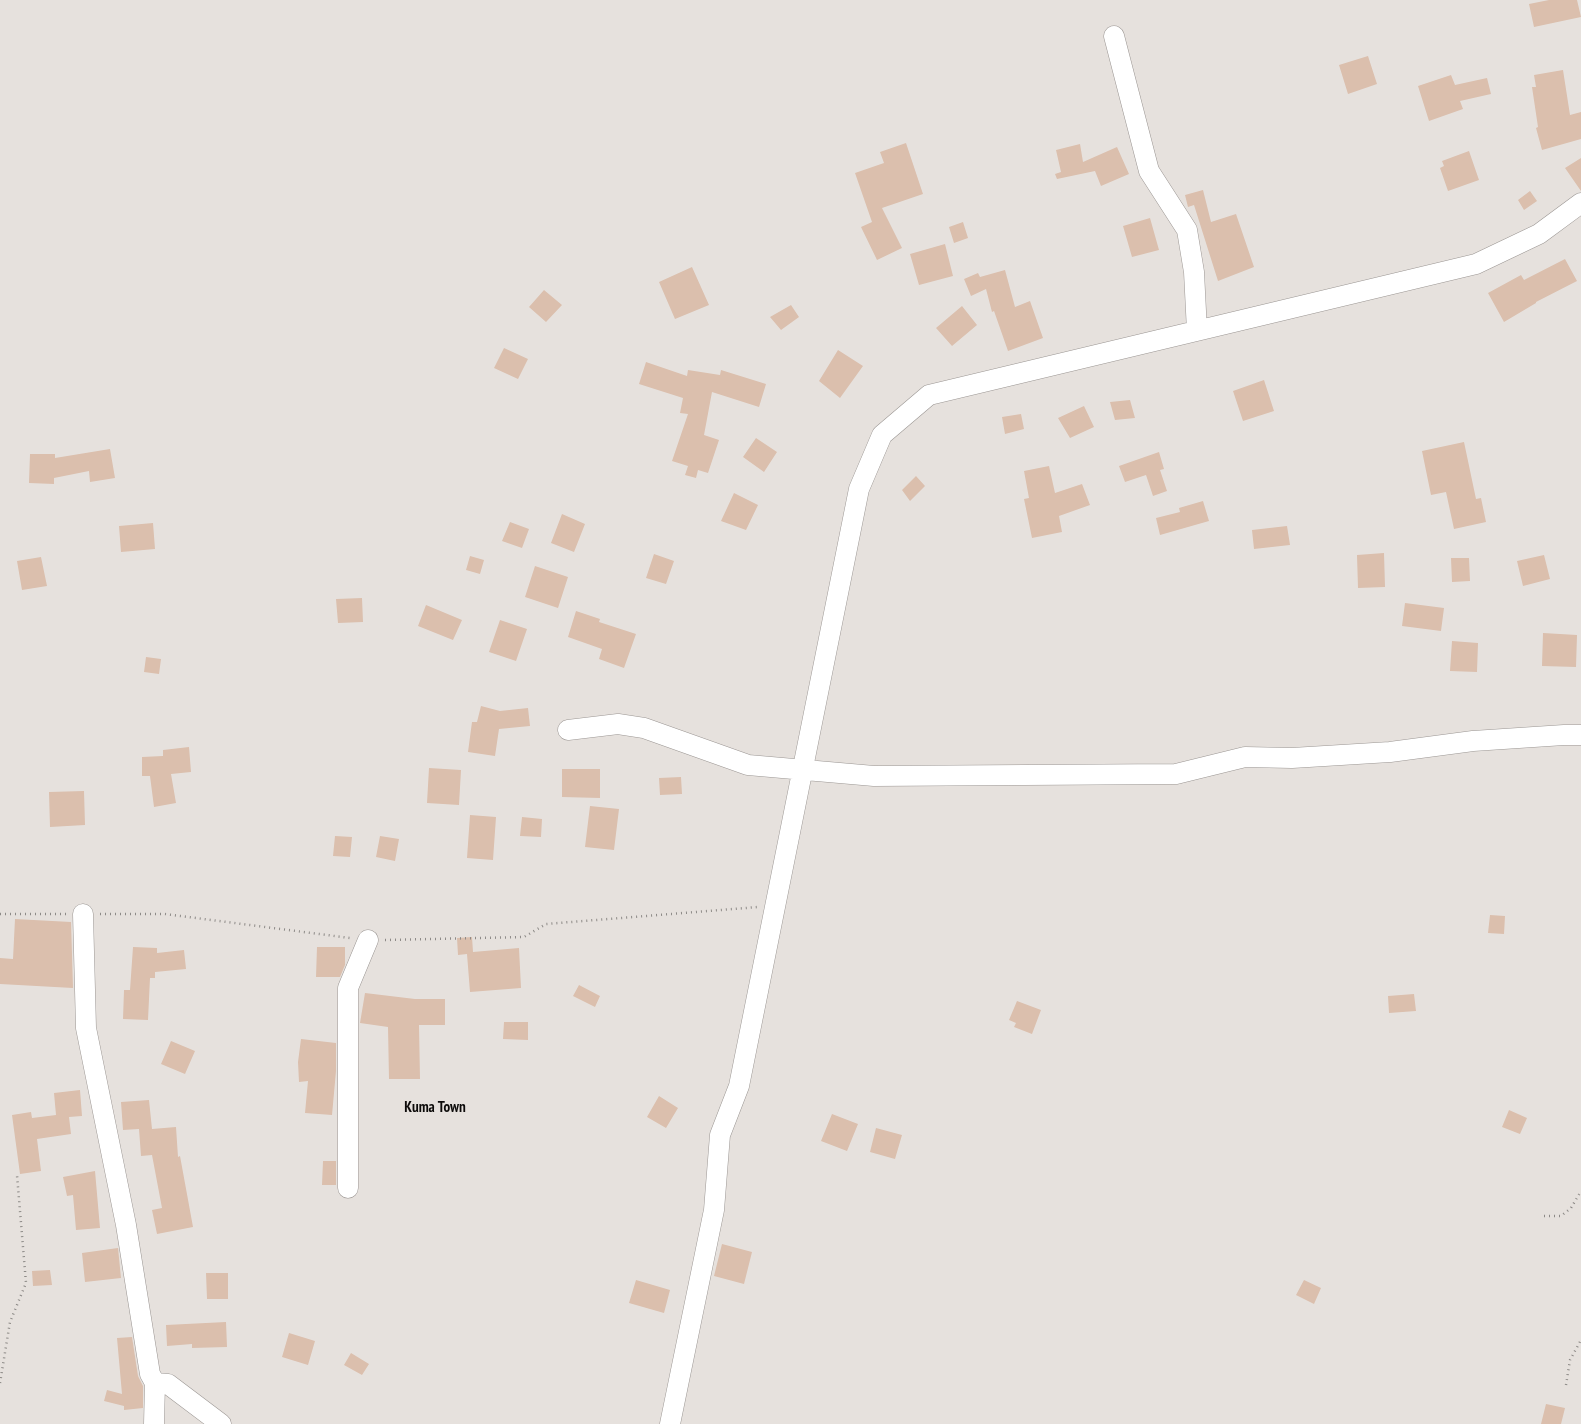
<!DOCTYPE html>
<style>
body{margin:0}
canvas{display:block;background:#e6e1dd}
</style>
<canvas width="1581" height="1424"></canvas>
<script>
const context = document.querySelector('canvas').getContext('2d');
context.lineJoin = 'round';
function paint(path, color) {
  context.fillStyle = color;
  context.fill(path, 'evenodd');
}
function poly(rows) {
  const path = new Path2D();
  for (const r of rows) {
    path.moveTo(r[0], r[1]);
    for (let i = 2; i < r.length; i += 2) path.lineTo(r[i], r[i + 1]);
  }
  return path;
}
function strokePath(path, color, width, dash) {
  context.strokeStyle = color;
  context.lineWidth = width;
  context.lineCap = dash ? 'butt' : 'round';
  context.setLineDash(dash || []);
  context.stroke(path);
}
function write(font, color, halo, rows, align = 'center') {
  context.font = font + ' "PT Sans Narrow",sans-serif';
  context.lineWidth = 5;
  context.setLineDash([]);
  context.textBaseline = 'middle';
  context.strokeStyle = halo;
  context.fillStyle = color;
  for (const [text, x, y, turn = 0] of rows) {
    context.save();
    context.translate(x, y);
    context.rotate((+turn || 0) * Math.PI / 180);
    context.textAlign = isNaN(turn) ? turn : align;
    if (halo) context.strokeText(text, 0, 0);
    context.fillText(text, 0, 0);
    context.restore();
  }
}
paint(poly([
 [1549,0,1577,0,1581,17,1534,27,1529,4],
 [1368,56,1377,84,1348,94,1339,65],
 [1563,70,1570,115,1581,112,1581,139,1542,150,1536,128,1538,127,1532,87,1536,87,1534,75],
 [1451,75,1455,85,1487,78,1491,94,1460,101,1463,109,1429,121,1418,86],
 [906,143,923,194,882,208,902,248,877,260,861,227,872,222,855,173,884,163,880,152],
 [1080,144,1083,162,1117,147,1129,174,1101,186,1095,171,1057,179,1055,174,1061,172,1056,150],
 [1469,151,1479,180,1448,191,1440,168,1444,166,1442,161],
 [1581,158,1581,191,1565,168],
 [1203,190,1211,222,1236,214,1254,267,1218,281,1194,205,1188,207,1185,195],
 [1530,191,1537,201,1524,210,1518,200],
 [1150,218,1159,250,1132,257,1123,226],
 [963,222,968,238,954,243,949,227],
 [945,244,953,276,919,285,910,254],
 [1565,259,1577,281,1536,302,1536,303,1504,322,1488,293,1521,275,1524,280],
 [692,267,709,305,675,319,659,282],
 [1005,270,1015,307,1030,301,1043,338,1008,351,994,311,992,312,986,289,971,296,964,279,978,273,980,277],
 [544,290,562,305,546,322,529,307],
 [791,305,799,317,781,330,770,317],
 [962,306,977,325,952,346,936,328],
 [504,348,528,359,518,379,494,368],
 [838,350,863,366,840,398,819,381],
 [646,362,687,376,688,370,720,375,721,370,766,384,759,407,712,392,704,435,719,440,708,473,698,470,696,478,685,475,688,466,672,461,688,414,680,413,683,398,639,384],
 [1264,380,1274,411,1243,421,1233,391],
 [1130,400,1135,418,1115,420,1110,402],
 [1084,406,1094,427,1070,438,1058,418],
 [1021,414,1024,429,1005,434,1002,417],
 [756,438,777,452,764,472,743,457],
 [1464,442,1476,499,1481,498,1486,522,1454,529,1446,492,1431,495,1422,451],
 [110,449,115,478,90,482,89,471,54,478,54,484,29,483,30,454,55,454,55,458],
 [1159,452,1164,469,1160,470,1167,491,1153,496,1146,475,1125,482,1119,466],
 [1049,466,1055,493,1082,484,1090,505,1059,516,1062,532,1032,538,1024,499,1029,498,1024,471],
 [916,476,925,486,910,501,902,490],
 [734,493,758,505,746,530,721,521],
 [1203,501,1209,521,1160,535,1156,518,1180,512,1179,508],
 [562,514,585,524,574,552,551,543],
 [510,522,529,529,522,548,502,541],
 [153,523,155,549,121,552,119,526],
 [1287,526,1290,545,1254,549,1252,530],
 [1384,553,1385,587,1358,588,1357,555],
 [654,554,674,561,666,584,646,578],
 [1544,555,1550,579,1523,586,1517,561],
 [470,556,484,560,480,574,466,570],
 [41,557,47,586,22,590,17,561],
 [1451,558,1469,558,1470,581,1452,582],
 [535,566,568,577,558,608,525,597],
 [362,598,363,622,338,623,336,599],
 [1405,603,1444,608,1441,631,1402,626],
 [426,605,462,620,453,640,418,626],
 [576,611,600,619,599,622,636,634,624,668,599,659,602,649,568,637],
 [500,620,527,629,516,661,489,652],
 [1543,633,1577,635,1576,667,1542,666],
 [1452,641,1478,643,1477,672,1450,671],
 [146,657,161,659,159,674,144,672],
 [481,706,500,711,528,708,530,726,499,729,495,756,468,752,472,722,477,722],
 [189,747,191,772,171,774,176,803,154,807,150,776,142,776,142,757,163,756,163,750],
 [429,768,461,770,459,805,427,803],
 [562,769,600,769,600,798,562,797],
 [681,777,682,794,660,795,659,778],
 [84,791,85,825,50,827,49,792],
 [590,806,619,809,614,850,585,847],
 [470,815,496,817,493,860,467,858],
 [522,817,542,819,541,837,520,836],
 [335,836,352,837,350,857,333,856],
 [380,836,399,839,395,861,376,857],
 [1490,915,1505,916,1504,934,1488,933],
 [15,919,71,922,73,988,0,984,0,958,13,959],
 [472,937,473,952,519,948,521,988,470,992,467,954,458,955,457,938],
 [133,947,157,948,157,953,184,950,186,969,155,972,155,978,150,978,148,1020,123,1019,124,990,130,990],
 [317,947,345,947,345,965,340,977,316,977],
 [579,985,600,996,595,1007,573,996],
 [365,993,415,999,445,999,445,1025,419,1025,420,1079,389,1079,388,1027,360,1023],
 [1414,994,1416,1011,1389,1013,1388,996],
 [1017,1001,1041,1010,1032,1034,1014,1027,1016,1023,1009,1020],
 [504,1022,528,1022,528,1040,503,1039],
 [301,1039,336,1043,336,1071,332,1115,305,1113,308,1081,299,1082,298,1062],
 [171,1041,195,1051,185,1074,161,1064],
 [80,1090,82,1116,69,1117,71,1134,37,1139,41,1171,20,1174,12,1115,31,1112,32,1118,56,1115,54,1093],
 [659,1096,678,1108,666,1128,647,1117],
 [149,1100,152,1129,176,1127,178,1157,180,1156,193,1227,157,1234,152,1210,162,1208,152,1155,141,1156,139,1129,123,1130,121,1102],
 [1509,1110,1527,1118,1520,1134,1502,1127],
 [832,1114,858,1124,847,1151,821,1141],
 [876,1128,902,1135,895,1159,870,1152],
 [323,1161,336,1161,336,1185,322,1185],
 [95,1171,100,1228,76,1230,73,1195,67,1196,63,1177],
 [722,1244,752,1252,744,1284,714,1276],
 [118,1248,121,1278,85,1282,82,1253],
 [50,1270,52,1285,33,1286,32,1271],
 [206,1273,228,1273,228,1299,207,1299],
 [636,1280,670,1290,664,1313,629,1303],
 [1304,1280,1321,1288,1314,1304,1296,1295],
 [226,1322,227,1347,192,1348,192,1344,167,1346,166,1325],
 [289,1333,315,1341,308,1365,282,1357],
 [132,1337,138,1376,143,1386,143,1408,124,1410,124,1406,104,1401,107,1390,122,1394,117,1338],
 [351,1353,369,1364,362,1375,344,1365],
 [1546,1404,1565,1408,1561,1424,1541,1424]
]), '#dbbfad');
const minor = poly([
 [1114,36,1149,171,1187,230,1194,272,1197,331],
 [568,730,618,724,644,728,748,765,874,776,1176,774,1245,757,1292,758,1390,752,1473,741,1564,735,1581,735],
 [83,914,86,1028,126,1225,150,1374,155,1383,154,1424],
 [348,1188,348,988,368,940],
 [155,1383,168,1384,221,1424],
 [670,1424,714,1210,720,1135,739,1086,859,489,882,435,929,395,1476,264,1539,234,1581,203]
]);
strokePath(minor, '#9b9693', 21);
strokePath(poly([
 [0,914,67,914],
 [100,914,165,914,350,938],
 [385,940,524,937,546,924,758,907],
 [1544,1216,1561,1216,1571,1208,1581,1191],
 [0,1383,10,1322,26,1283,17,1175],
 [1566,1385,1570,1360,1581,1340]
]), '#8d8a87', 2.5, [1, 4]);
strokePath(minor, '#fff', 20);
write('bold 15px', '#0d0b0a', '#e6e1dd', [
 ["Kuma Town",435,1108]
]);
</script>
